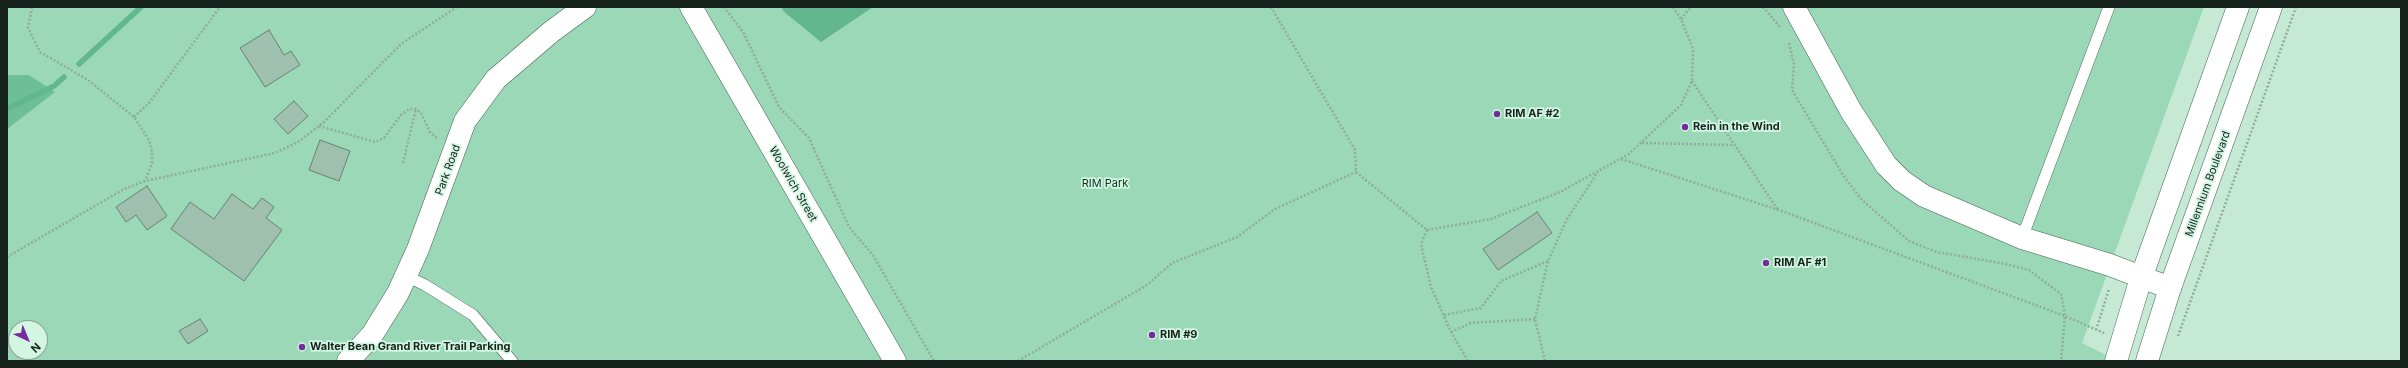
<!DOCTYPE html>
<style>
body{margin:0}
#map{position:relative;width:2408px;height:368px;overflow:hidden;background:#c6e9d6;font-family:Inter,sans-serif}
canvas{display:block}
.frame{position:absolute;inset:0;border:8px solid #17241d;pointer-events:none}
.north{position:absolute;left:8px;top:320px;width:40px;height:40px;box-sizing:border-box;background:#d3f6e3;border:1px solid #88a294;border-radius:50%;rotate:136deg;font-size:11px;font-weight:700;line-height:16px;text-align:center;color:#17241d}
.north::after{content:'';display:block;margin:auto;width:14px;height:18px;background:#762b9d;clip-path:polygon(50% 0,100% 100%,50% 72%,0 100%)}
</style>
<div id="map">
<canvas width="2408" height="368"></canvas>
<div class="frame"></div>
<div class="north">N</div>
</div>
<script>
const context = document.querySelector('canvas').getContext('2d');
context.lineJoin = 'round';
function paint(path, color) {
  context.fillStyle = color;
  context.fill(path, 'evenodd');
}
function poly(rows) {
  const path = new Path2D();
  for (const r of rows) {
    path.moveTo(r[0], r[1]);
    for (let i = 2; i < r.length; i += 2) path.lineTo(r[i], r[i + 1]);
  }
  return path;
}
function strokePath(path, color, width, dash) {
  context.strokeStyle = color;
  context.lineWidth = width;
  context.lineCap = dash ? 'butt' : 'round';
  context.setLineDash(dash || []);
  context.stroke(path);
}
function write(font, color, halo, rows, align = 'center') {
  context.font = font + ' Inter,sans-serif';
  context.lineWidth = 3.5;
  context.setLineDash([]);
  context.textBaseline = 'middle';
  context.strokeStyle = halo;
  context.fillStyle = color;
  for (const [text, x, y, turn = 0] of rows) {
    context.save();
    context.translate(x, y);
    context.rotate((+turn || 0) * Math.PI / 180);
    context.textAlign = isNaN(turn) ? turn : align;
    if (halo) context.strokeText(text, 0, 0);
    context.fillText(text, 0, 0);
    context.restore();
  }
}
paint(poly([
 [7,7,2204,7,2082,343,2106,355,2104,361,7,361],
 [16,328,40,328,40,352,16,352]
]), '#9ad8b8');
paint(poly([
 [7,75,29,75,55,92,7,129]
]), '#6cbf97');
paint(poly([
 [782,7,873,7,821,42,783,11]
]), '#63b78e');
strokePath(poly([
 [79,64,141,7],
 [7,109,54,86,64,77]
]), '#63b78e', 5.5);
const building = poly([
 [269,30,284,55,291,51,300,65,265,87,240,48,269,30],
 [294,101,308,116,288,134,274,119,294,101],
 [320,140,350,151,339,181,309,170,320,140],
 [147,186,167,216,147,230,136,215,126,222,116,207,147,186],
 [232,194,253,209,262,198,274,207,266,218,282,230,244,281,171,229,190,202,214,219,232,194],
 [1537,212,1552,233,1498,270,1483,249,1537,212],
 [200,319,208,331,188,344,179,331,200,319]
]);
paint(building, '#9fc0ae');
strokePath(building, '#658473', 1);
const lane = poly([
 [2022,238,2109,7],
 [406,276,425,285,473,315,512,361]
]);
const street = poly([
 [691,7,895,361],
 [1794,7,1851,111,1886,165,1902,181,1924,196,2022,238,2110,265,2170,288],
 [348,361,372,335,398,293,418,249,465,121,496,79,551,32,585,7]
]);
const secondary = poly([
 [2116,361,2141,278,2238,7],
 [2147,361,2170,288,2271,7]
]);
strokePath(lane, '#446353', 12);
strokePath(street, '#446353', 23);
strokePath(secondary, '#446353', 23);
strokePath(poly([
 [32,7,28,28,40,52,88,80,134,117,149,140,152,152,152,163,145,181],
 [724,7,743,32,779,107,809,138,849,227,873,255,934,361],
 [1271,7,1355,150,1356,172,1427,230,1491,219,1560,192,1629,154,1681,105,1692,81,1693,49,1681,19,1673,7],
 [1763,7,1781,28],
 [1681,19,1691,7],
 [1789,43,1794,64,1792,90,1843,175,1862,200,1909,241,1937,252,2006,264,2029,270,2061,294,2065,316,2061,361],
 [1692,81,1778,210],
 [134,117,149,103,220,7],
 [319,126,375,142,384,138,401,115,409,109,416,109,421,113,430,132,437,138],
 [1642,143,1734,145],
 [1621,159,1779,210,2065,316,2104,333],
 [403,163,416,109],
 [1427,230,1421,244,1431,287,1451,332,1468,361],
 [7,257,124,189,145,181,275,153,298,142,323,123,401,44,457,7],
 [1444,315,1481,308,1501,281,1548,261],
 [2096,330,2109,289],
 [1451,332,1471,323,1535,319],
 [2178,336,2296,7],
 [1018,361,1147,285,1172,263,1237,237,1275,209,1356,172],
 [1545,361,1535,319,1548,261,1567,219,1598,172]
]), '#90ac9c', 2.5, [2, 2]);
strokePath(lane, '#fff', 11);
strokePath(street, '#fff', 22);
strokePath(secondary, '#fff', 22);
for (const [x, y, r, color] of [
 [1497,114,4,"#762b9d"],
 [1685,127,4,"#762b9d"],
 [1766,263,4,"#762b9d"],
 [1152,335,4,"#762b9d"],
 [302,347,4,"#762b9d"]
]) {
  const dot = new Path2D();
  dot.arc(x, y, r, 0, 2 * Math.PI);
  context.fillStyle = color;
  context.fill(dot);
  strokePath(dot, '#d3f6e3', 1.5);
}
write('bold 11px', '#17241d', '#d3f6e3', [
 ["RIM AF #2",1505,114],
 ["Rein in the Wind",1693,127],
 ["RIM AF #1",1774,263],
 ["RIM #9",1160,335],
 ["Walter Bean Grand River Trail Parking",310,347]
], 'left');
write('11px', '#17241d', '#d3f6e3', [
 ["Park Road",448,170,-70],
 ["Woolwich Street",793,184,60],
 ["Millennium Boulevard",2208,184,-70]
]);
write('11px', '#0b3121', '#d3f6e3', [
 ["RIM Park",1105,184]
]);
</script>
